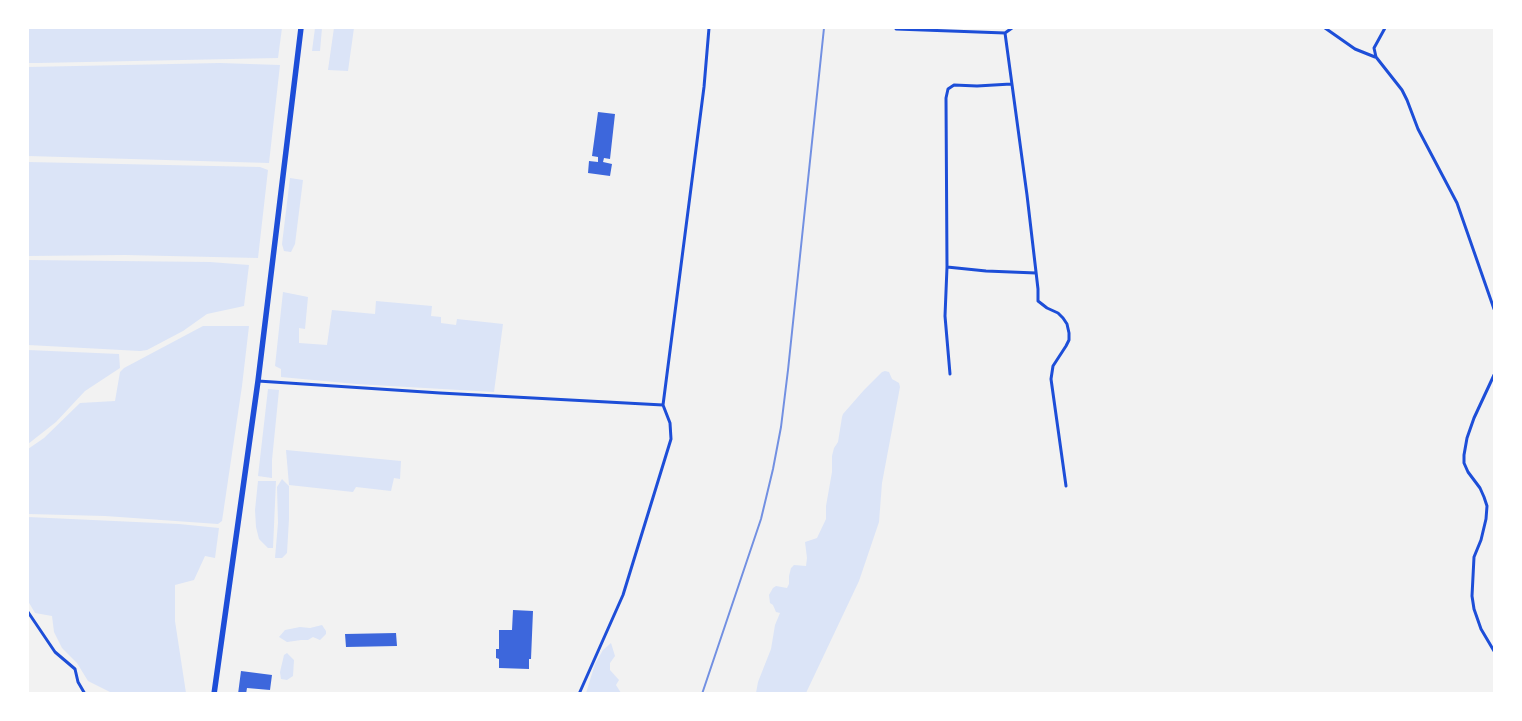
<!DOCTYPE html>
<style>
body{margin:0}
#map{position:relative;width:1522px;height:721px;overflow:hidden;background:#f2f2f2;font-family:"Noto Sans",sans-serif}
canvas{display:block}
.frame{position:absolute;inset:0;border:29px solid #fff;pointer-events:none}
</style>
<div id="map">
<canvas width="1522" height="721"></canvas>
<div class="frame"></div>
</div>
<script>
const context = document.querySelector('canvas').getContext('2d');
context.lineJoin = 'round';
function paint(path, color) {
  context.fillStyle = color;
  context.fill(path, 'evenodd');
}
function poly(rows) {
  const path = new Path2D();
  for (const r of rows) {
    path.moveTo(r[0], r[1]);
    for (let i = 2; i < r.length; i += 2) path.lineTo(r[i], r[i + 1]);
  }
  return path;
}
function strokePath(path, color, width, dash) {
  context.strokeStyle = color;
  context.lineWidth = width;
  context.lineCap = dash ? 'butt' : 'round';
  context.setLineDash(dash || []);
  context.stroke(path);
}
paint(poly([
 [28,28,282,28,278,58,38,63,28,63],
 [315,28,322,28,320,51,312,51],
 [334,28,354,28,348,71,328,70],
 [220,63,280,65,269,163,28,156,28,67],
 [28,162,260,167,268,170,258,258,125,255,28,256],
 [290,178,303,180,295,244,291,252,284,251,282,244],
 [28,260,210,262,249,265,244,306,207,314,183,331,147,350,140,351,28,345],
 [283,292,308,297,305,329,299,328,299,343,327,345,332,310,375,314,376,301,432,306,431,316,441,317,441,323,456,325,457,319,503,324,494,392,356,384,281,377,281,369,275,366],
 [203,326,249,326,242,386,222,521,218,524,105,516,28,514,28,449,44,438,80,403,115,401,120,372,124,368],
 [28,350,119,354,120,368,85,391,56,422,28,444],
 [885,371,889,372,892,379,899,383,900,387,882,483,879,522,859,581,806,693,756,693,758,682,771,649,775,625,780,613,776,612,773,605,770,603,769,595,773,588,776,586,787,588,789,584,789,576,791,568,794,565,806,566,807,558,805,542,817,538,826,519,826,506,832,472,832,456,834,448,838,442,842,417,843,414,864,390,882,372],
 [268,389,279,390,272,460,272,478,258,476],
 [286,450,401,461,400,479,394,478,391,491,356,487,353,492,289,485],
 [282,479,289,486,289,519,287,553,282,558,275,558,278,523,277,487],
 [258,481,276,481,273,548,268,548,259,539,256,527,255,510],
 [28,517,179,524,219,528,215,558,205,556,194,580,175,585,175,621,186,693,112,693,88,681,77,663,62,648,54,632,52,616,35,613,28,601],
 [322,625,326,631,326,634,320,640,313,637,308,640,301,640,287,642,279,637,285,630,300,627,310,628],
 [611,643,615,656,610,663,610,670,619,680,616,685,621,693,586,693,595,664,603,650],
 [287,653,294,660,293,676,287,680,281,679,280,672,284,655]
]), '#dbe4f7');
paint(poly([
 [598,112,615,114,610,159,604,158,603,162,612,164,610,176,588,173,589,161,598,162,598,157,592,156],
 [513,610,533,611,531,659,529,659,529,669,499,668,499,659,496,658,496,649,499,649,499,630,512,630],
 [396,633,397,646,346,647,345,634],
 [241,671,272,675,270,690,247,688,246,694,238,694]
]), '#3d67dc');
strokePath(poly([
 [896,28,896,29,1005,33,1012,28],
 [1325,28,1355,49,1375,57],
 [1385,28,1374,48,1376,57,1402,90,1407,100,1418,129,1457,203,1494,309],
 [1005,33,1027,195,1038,289,1038,301,1047,308,1058,313,1063,318,1067,324,1069,333,1069,340,1066,346,1053,366,1051,379,1066,486],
 [947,267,986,271,1036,273],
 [950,374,945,316,947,267,946,98,948,89,954,85,977,86,1011,84],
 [1494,375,1474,418,1467,438,1464,455,1464,463,1468,472,1480,488,1484,497,1487,506,1486,519,1481,540,1474,557,1472,596,1474,609,1481,629,1494,651],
 [258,381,440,393,663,405],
 [28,612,55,652,75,669,78,682,85,694],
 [579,694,623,595,671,439,670,423,663,405,704,87,709,28]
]), '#1d4ed8', 3);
strokePath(poly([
 [214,694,258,381,301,28]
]), '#1d4ed8', 5.5);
strokePath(poly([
 [702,694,761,519,773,469,781,427,788,370,824,28]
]), '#7290e2', 2);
</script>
